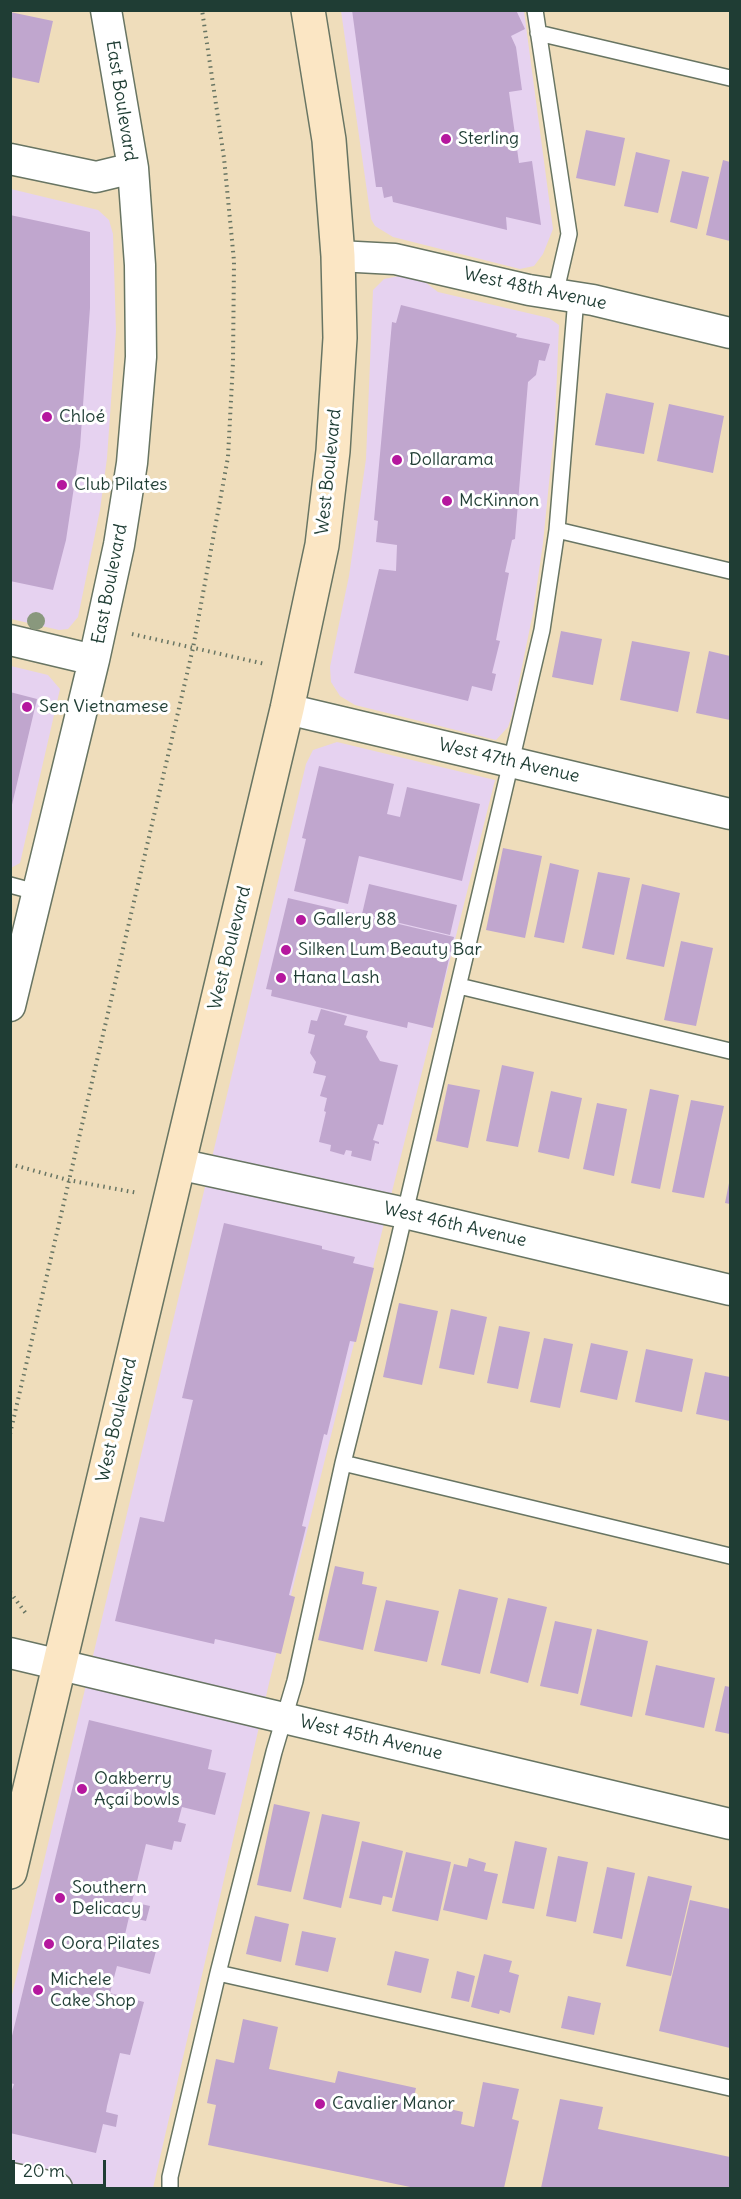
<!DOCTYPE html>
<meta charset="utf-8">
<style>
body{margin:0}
#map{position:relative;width:741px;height:2199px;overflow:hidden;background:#efddbb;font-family:Delius,sans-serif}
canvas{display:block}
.frame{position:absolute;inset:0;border:12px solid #1f3d34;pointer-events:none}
.scale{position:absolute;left:12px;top:2160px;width:94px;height:27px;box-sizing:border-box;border:3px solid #1f3d34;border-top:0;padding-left:8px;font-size:18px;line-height:21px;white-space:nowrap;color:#1f3d34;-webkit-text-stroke:4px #fff;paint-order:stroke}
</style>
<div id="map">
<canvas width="741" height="2199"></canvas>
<div class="frame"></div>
<div class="scale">20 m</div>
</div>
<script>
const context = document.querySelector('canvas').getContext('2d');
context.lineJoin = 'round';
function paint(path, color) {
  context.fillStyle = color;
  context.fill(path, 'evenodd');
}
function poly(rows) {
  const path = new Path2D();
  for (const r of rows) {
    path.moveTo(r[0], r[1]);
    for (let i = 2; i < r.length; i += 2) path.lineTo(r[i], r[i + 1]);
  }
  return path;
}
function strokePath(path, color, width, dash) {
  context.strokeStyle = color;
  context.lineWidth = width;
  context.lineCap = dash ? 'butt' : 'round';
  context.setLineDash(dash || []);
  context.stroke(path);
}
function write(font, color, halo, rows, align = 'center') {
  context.font = font + ' Delius,sans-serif';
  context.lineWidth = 6;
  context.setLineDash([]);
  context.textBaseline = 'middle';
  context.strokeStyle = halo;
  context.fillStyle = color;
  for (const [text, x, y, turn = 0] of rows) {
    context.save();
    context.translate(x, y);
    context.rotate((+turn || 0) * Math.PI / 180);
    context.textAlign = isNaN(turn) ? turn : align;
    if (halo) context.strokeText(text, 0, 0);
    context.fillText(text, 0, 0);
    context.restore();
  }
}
paint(poly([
 [341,11,524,11,553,229,543,254,534,266,520,269,393,237,375,226,371,219],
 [11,189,98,210,109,220,113,234,116,331,107,458,100,510,78,617,68,629,59,630,11,619],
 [399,276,425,282,438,292,549,318,559,325,555,423,543,543,533,613,512,715,508,727,496,740,355,705,340,696,331,682,330,667,349,576,366,459,373,290,384,279],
 [11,666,48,675,60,689,20,863,11,868],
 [337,742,495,780,270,1679,153,2188,11,2188,11,1999,306,764,313,750]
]), '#e6d2f0');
paint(poly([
 [352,10,516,10,525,29,511,36,516,47,522,90,509,92,519,163,532,161,541,225,506,217,507,230,393,202,392,196,384,198,382,187,376,187],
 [10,12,53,21,39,83,10,77],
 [586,130,625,138,615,186,576,178],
 [636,152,670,160,658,213,624,206],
 [723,160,730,162,730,241,706,235],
 [682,171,709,177,697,229,670,222],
 [10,215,90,232,90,308,80,447,66,540,53,590,10,581],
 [401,305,517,334,516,337,550,344,545,361,539,360,536,375,528,382,515,539,512,540,505,572,509,573,496,640,500,641,492,673,496,674,492,691,472,686,468,701,354,673,379,569,396,571,397,545,376,542,378,521,374,520,392,322,396,323],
 [606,393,654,403,644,454,595,445],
 [669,404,724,416,713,473,657,461],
 [561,631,602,639,593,685,552,677],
 [632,641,690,652,678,712,620,700],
 [709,651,730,656,730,720,696,713],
 [10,692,37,699,11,809,10,809],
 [319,766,394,784,387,814,400,817,407,787,480,804,462,881,359,856,348,904,294,891,306,839,302,838],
 [503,848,542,856,525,938,486,930],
 [550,863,579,870,564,943,534,937],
 [598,872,630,878,614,955,582,948],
 [369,884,457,905,450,935,362,914],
 [642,884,680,893,664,967,626,959],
 [288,898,454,937,433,1028,408,1022,407,1028,271,996,272,990,266,989],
 [681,941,713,948,696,1026,664,1020],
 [321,1009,347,1016,344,1025,368,1031,366,1037,380,1061,398,1065,383,1125,378,1124,373,1140,379,1142,379,1144,375,1143,371,1161,351,1156,352,1151,346,1150,344,1155,330,1151,331,1145,319,1142,326,1112,324,1111,327,1098,320,1096,326,1076,313,1073,316,1062,310,1053,315,1035,308,1033,311,1020,317,1021],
 [502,1065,534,1072,518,1147,486,1141],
 [448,1084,480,1090,468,1148,436,1141],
 [650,1089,679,1095,660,1189,631,1183],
 [551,1091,582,1098,569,1159,538,1152],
 [691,1100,724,1106,704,1198,672,1192],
 [597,1103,627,1109,614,1176,583,1169],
 [729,1183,730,1183,730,1204,725,1203],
 [224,1223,322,1246,322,1249,355,1257,353,1263,374,1268,356,1342,350,1341,327,1435,324,1434,302,1526,306,1527,289,1595,295,1597,281,1654,215,1639,214,1644,115,1621,140,1517,164,1522,193,1400,182,1398],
 [399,1303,438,1311,422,1385,383,1377],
 [451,1309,487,1317,474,1375,439,1368],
 [499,1326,530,1332,518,1389,487,1383],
 [544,1338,573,1344,560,1408,530,1402],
 [591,1343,628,1351,617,1400,580,1392],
 [646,1349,693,1359,682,1412,635,1402],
 [705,1372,730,1377,730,1421,696,1414],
 [335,1566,364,1572,362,1584,377,1587,363,1650,318,1640],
 [459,1589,498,1598,480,1674,441,1665],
 [508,1598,547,1607,528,1683,490,1673],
 [386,1600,439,1611,427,1662,374,1651],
 [555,1621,592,1629,578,1694,540,1686],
 [597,1629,648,1641,632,1717,580,1705],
 [656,1665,715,1678,704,1728,645,1715],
 [725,1686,730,1687,730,1734,715,1731],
 [89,1720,212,1750,208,1769,226,1773,215,1815,182,1807,178,1822,186,1824,181,1842,174,1841,172,1850,146,1844,132,1902,150,1906,146,1921,129,1917,123,1943,156,1951,150,1974,117,1966,110,1993,144,2002,130,2055,120,2053,107,2106,106,2112,118,2115,116,2127,103,2124,96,2153,10,2133,10,2096,14,2084,10,2083,10,2044],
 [274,1804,310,1812,291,1892,257,1885],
 [322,1814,360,1822,341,1908,303,1899],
 [362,1841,403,1851,392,1898,383,1896,381,1905,349,1898],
 [515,1841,547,1848,534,1909,502,1903],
 [406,1852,451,1862,438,1921,392,1911],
 [558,1856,588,1862,576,1922,546,1916],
 [469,1858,486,1863,484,1871,498,1874,487,1920,443,1910,454,1864,467,1867],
 [607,1867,635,1873,622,1939,593,1933],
 [648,1876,692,1886,671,1976,626,1966],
 [690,1900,730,1909,730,2048,659,2031],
 [255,1916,289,1924,281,1962,246,1954],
 [302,1931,336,1938,328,1972,295,1965],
 [395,1951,429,1959,421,1993,387,1985],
 [484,1954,512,1961,509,1972,519,1975,510,2013,500,2010,499,2014,471,2007],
 [457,1971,475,1976,469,2002,451,1998],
 [568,1996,601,2003,594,2035,561,2028],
 [243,2019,278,2027,269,2069,335,2083,338,2071,416,2088,413,2101,463,2112,461,2124,474,2127,483,2082,519,2089,512,2119,519,2121,504,2188,415,2188,208,2145,216,2105,207,2103,216,2059,234,2063],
 [560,2099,603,2107,598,2129,730,2157,730,2188,541,2188]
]), '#c0a6ce');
const lane = poly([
 [535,10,569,234,555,295],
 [538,33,730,78],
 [557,530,730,571],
 [10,885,36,892],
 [459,986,730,1051],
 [343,1463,730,1556],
 [218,1973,730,2088],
 [170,2188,170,2177,218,1973,274,1752,295,1681,343,1463,395,1255,542,630,557,530,576,298]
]);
const street = poly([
 [10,159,96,177,133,168],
 [338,256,395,259,529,290,593,300,730,333],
 [10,640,94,660],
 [287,709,730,814],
 [10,1006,94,660,119,545,132,463,141,357,140,265,133,168,106,10],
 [178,1164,405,1213,730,1290],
 [10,1653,730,1824],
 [10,2178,57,2188]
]);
const secondary = poly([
 [10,1872,287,709,322,545,333,451,340,338,338,256,329,140,308,10]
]);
strokePath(lane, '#687563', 18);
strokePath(street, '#687563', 33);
strokePath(secondary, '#687563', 36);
strokePath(poly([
 [132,634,265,664],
 [10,1164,68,1180,138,1193],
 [10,1434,193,648,228,457,233,362,234,261,224,158,202,10],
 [10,1592,27,1615],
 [10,1693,15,1691]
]), '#687563', 4, [1.5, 4.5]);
strokePath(lane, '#fff', 15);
strokePath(street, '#fff', 30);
strokePath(secondary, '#fbe6c4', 33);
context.fillStyle = '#89987d';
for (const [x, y] of [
 [36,621]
]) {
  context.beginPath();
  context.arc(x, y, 9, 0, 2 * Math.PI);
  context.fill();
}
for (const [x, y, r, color] of [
 [446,139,6,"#b5179e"],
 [47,417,6,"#b5179e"],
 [397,460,6,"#b5179e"],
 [62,485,6,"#b5179e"],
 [447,501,6,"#b5179e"],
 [27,707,6,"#b5179e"],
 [301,920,6,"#b5179e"],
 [286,950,6,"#b5179e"],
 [281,978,6,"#b5179e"],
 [82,1789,6,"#b5179e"],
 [60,1898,6,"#b5179e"],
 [49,1944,6,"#b5179e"],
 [38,1990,6,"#b5179e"],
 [320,2104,6,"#b5179e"]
]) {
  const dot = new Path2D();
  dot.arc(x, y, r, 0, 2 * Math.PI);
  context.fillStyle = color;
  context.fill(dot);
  strokePath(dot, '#fff', 2);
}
write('18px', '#1f3d34', '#fff', [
 ["East Boulevard",121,101,81],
 ["West 48th Avenue",535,289,12],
 ["West Boulevard",329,472,-84],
 ["East Boulevard",110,584,-79],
 ["West 47th Avenue",509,761,13],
 ["West Boulevard",230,948,-76],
 ["West 46th Avenue",455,1225,13],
 ["West Boulevard",117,1420,-77],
 ["West 45th Avenue",371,1738,13]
]);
write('18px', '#1f3d34', '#fff', [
 ["Sterling",458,139],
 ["Chloé",59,417],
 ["Dollarama",409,460],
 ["Club Pilates",74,485],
 ["McKinnon",459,501],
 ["Sen Vietnamese",39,707],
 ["Gallery 88",313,920],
 ["Silken Lum Beauty Bar",298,950],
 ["Hana Lash",293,978],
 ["Oakberry",94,1779],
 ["Açaí bowls",94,1800],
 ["Southern",72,1888],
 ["Delicacy",72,1909],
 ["Oora Pilates",61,1944],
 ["Michele",50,1980],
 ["Cake Shop",50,2001],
 ["Cavalier Manor",332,2104]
], 'left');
</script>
